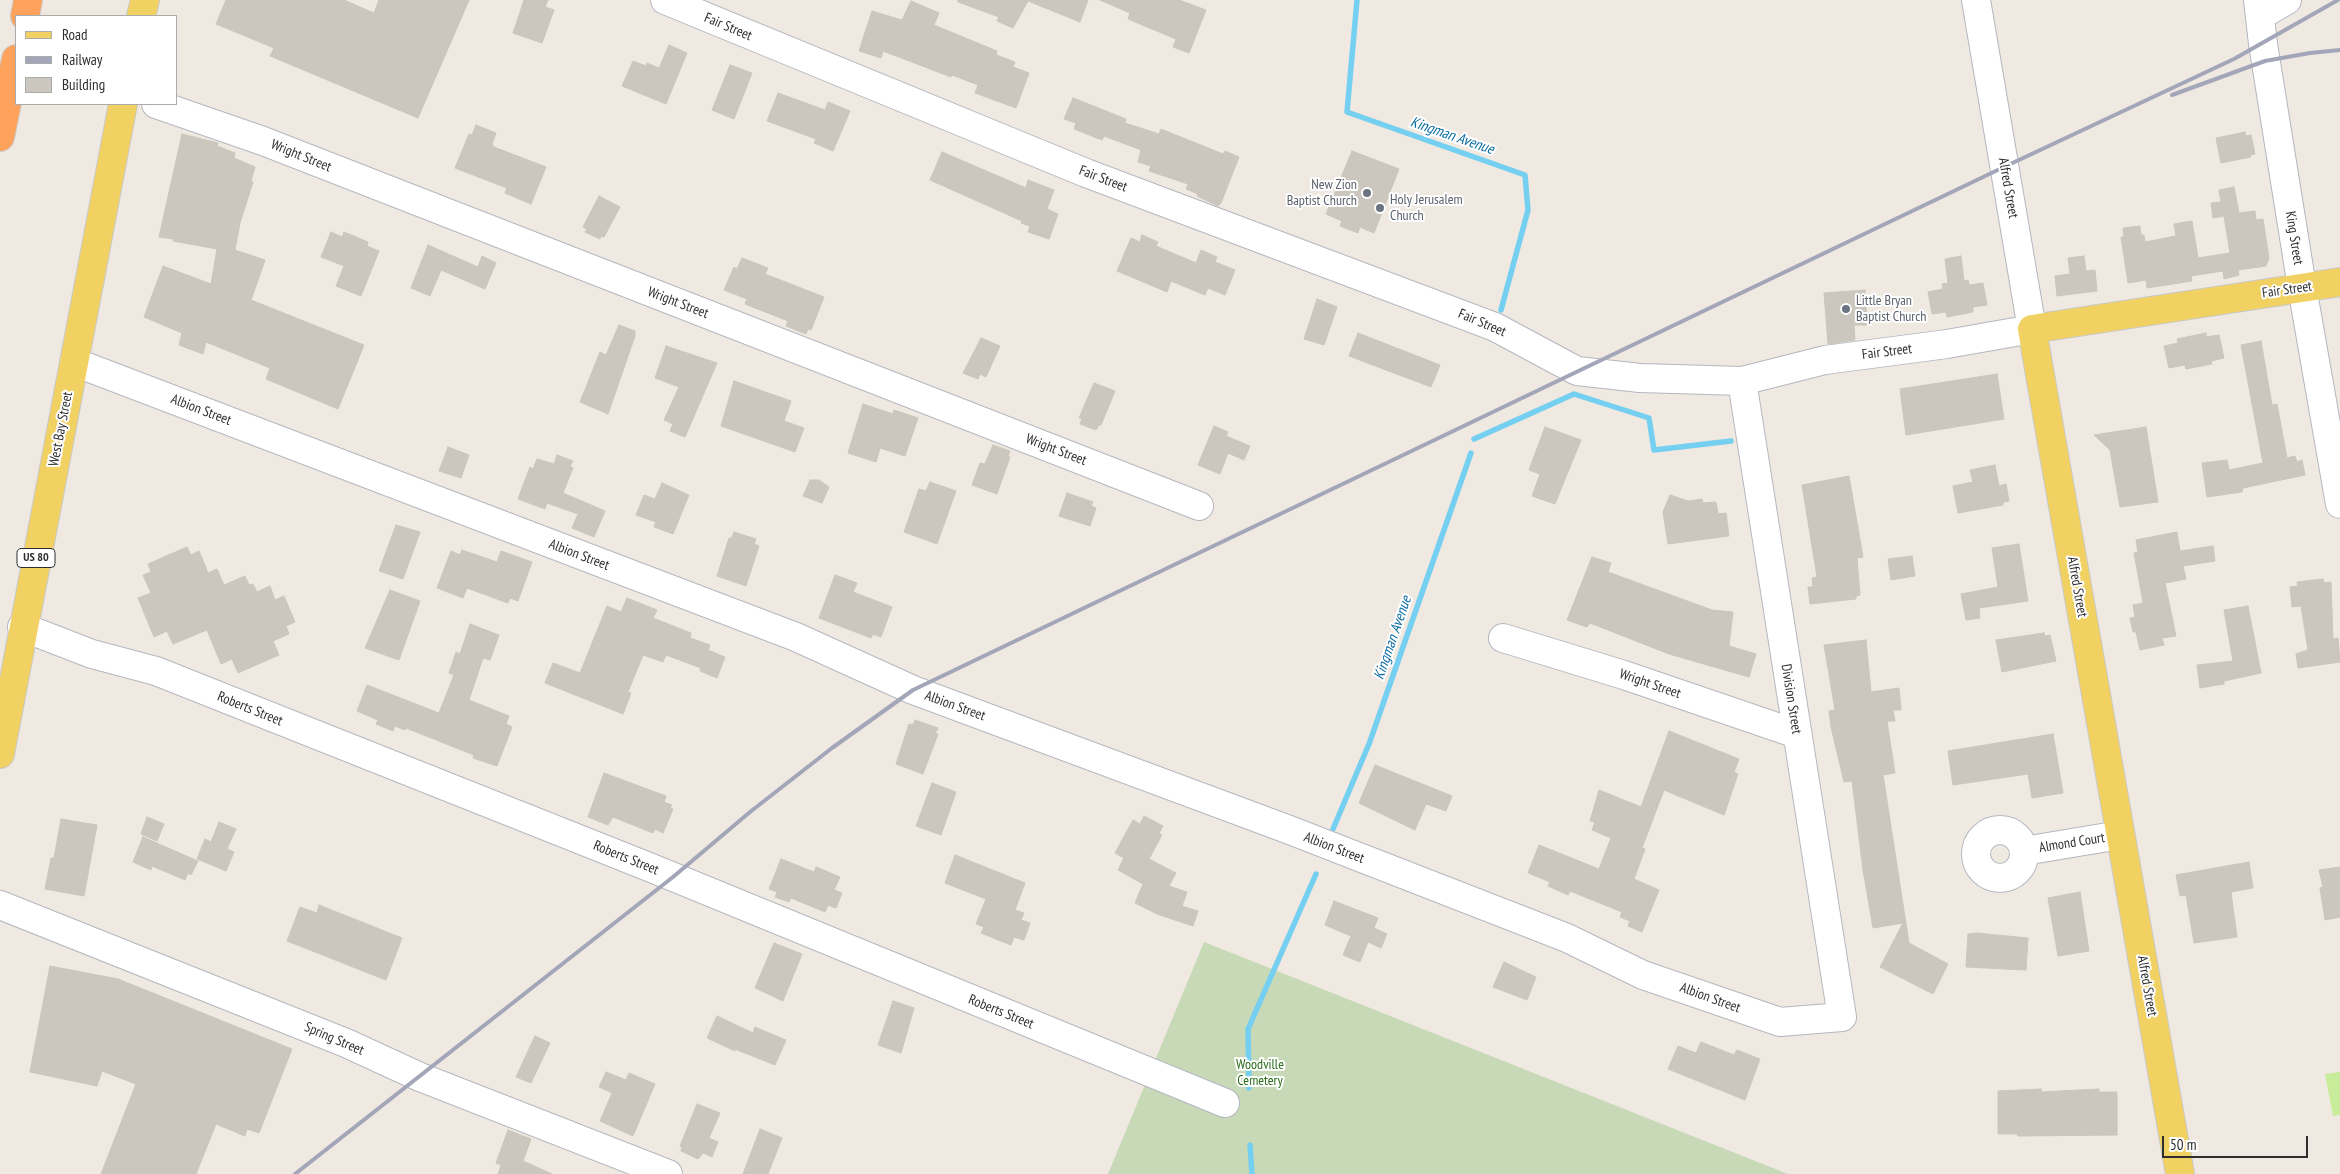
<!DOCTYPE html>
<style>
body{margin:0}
#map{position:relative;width:2340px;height:1174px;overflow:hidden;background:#efe9e1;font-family:"PT Sans Narrow",sans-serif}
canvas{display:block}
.legend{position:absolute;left:15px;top:15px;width:162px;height:90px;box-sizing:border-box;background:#fff;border:1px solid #ababab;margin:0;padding:6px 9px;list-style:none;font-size:15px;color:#2e2e2e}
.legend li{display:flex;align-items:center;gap:10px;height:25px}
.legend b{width:25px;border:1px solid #ababab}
.scale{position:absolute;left:2162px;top:1136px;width:146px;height:22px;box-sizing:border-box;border:2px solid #2e2e2e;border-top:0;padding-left:6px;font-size:15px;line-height:18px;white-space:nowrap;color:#2e2e2e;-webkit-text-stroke:4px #fff;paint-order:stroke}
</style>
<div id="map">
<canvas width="2340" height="1174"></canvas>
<ul class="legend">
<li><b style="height:6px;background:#f2d163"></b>Road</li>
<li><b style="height:6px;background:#a3a6b8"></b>Railway</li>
<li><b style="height:14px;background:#cbc7bf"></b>Building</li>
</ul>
<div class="scale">50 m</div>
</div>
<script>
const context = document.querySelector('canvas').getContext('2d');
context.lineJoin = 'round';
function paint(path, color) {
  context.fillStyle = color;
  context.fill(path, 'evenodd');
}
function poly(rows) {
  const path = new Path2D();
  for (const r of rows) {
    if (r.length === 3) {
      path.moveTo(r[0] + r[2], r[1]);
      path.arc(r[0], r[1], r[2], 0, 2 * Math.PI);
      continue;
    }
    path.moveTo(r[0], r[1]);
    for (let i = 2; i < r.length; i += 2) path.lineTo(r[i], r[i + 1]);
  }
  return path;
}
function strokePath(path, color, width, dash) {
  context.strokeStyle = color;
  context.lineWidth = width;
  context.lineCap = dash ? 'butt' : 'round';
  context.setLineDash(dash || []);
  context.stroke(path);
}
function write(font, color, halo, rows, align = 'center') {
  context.font = font + ' "PT Sans Narrow",sans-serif';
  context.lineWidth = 4;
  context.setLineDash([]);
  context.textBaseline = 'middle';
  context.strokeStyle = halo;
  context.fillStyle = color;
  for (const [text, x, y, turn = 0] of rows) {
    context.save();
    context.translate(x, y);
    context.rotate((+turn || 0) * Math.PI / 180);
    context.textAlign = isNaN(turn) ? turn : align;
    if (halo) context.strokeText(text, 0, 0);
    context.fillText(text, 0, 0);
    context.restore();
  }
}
paint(poly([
 [1204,942,1788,1174,1108,1174]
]), '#c8d9b8');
paint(poly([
 [2340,1072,2340,1115,2333,1116,2325,1074]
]), '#c9ec9a');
strokePath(poly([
 [1357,0,1347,112,1525,175,1528,210,1501,310],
 [1474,439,1574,394,1649,418,1654,450,1731,441],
 [1333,829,1369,744,1471,453],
 [1249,1088,1248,1029,1316,874],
 [1250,1145,1252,1174]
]), '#75cff0', 5.5);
const building = poly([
 [226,0,344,0,374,13,379,0,469,0,418,118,270,56,274,48,216,24,226,0],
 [524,0,548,0,545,7,554,10,542,43,513,33,524,0],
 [958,0,1088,0,1080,22,1028,1,1013,28,997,21,999,17,958,2,958,0],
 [1100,0,1179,0,1206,10,1189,53,1173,47,1176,39,1128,19,1130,13,1100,0],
 [911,1,939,13,934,25,997,51,996,55,1015,62,1013,67,1029,73,1016,108,975,93,978,85,952,75,951,77,883,51,881,58,859,51,872,11,902,20,911,1],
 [669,45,687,53,666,104,622,86,633,61,646,66,647,63,659,68,669,45],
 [730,65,752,73,734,119,712,110,730,65],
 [778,93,825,110,828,102,850,111,833,151,814,143,816,139,767,121,778,93],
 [1073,98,1126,119,1125,123,1159,134,1161,129,1223,154,1225,151,1239,157,1221,203,1218,206,1197,196,1198,194,1186,189,1188,184,1149,171,1151,166,1138,162,1141,150,1104,136,1102,140,1074,129,1076,123,1064,119,1073,98],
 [476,125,496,133,492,144,494,147,546,167,531,204,505,193,507,188,455,168,469,134,472,135,476,125],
 [2245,132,2246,136,2251,135,2255,154,2250,155,2251,157,2221,163,2216,138,2245,132],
 [182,134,218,143,217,146,235,153,234,158,255,167,251,181,253,182,240,223,235,250,265,260,251,300,364,345,338,409,266,379,270,368,206,342,203,354,179,345,182,333,144,317,163,266,211,284,217,249,173,241,174,239,159,237,182,134],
 [1352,151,1399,169,1374,233,1360,227,1358,233,1340,226,1342,221,1326,214,1352,151],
 [942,152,1026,188,1028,180,1054,190,1047,209,1058,214,1049,239,1028,232,1030,226,1021,223,1022,221,930,180,942,152],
 [2234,187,2239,213,2255,211,2256,220,2263,219,2269,258,2266,266,2238,270,2239,275,2224,279,2223,271,2191,276,2192,281,2147,288,2146,280,2128,283,2121,237,2124,237,2123,228,2140,226,2141,235,2144,235,2145,242,2176,236,2174,224,2192,221,2198,258,2230,253,2224,216,2213,218,2211,203,2221,202,2219,190,2234,187],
 [599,196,620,207,604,237,601,236,600,239,585,232,587,229,583,227,599,196],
 [331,232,342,237,344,232,368,242,367,246,379,251,361,296,336,286,344,266,321,257,331,232],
 [1142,235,1158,242,1156,246,1196,263,1201,250,1217,257,1215,262,1235,270,1225,295,1208,288,1205,295,1171,281,1167,292,1117,271,1131,238,1140,242,1142,235],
 [428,245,478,267,482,256,496,263,485,289,441,270,430,296,411,288,428,245],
 [1961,256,1964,281,1968,280,1969,285,1983,283,1987,305,1973,307,1973,312,1947,317,1946,312,1932,314,1928,292,1943,289,1942,284,1948,283,1945,259,1961,256],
 [2084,256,2086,271,2095,270,2097,291,2057,296,2055,276,2070,274,2068,258,2084,256],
 [742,258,768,268,765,274,824,297,811,330,808,329,806,334,786,326,788,321,745,304,747,299,724,290,734,267,737,269,742,258],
 [1865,290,1867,325,1854,325,1855,340,1828,344,1824,293,1865,290],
 [1317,299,1337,307,1324,345,1304,339,1317,299],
 [619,325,635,331,635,336,608,414,580,402,600,352,606,355,619,325],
 [1358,333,1440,365,1431,387,1349,356,1358,333],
 [2206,333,2206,337,2219,335,2224,358,2211,361,2212,364,2186,369,2185,365,2169,368,2164,346,2178,343,2177,339,2206,333],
 [981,338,1000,346,986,377,980,374,978,379,963,373,981,338],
 [2261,341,2272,405,2277,404,2287,458,2295,456,2297,462,2302,460,2305,475,2243,488,2242,492,2207,497,2202,463,2227,460,2229,470,2263,463,2241,345,2261,341],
 [666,346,717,363,685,437,670,431,673,424,664,420,679,387,655,378,666,346],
 [1997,374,2004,419,1906,435,1900,389,1997,374],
 [734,381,791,401,784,421,804,428,795,452,721,426,734,381],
 [1094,383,1115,391,1101,425,1099,425,1096,430,1080,424,1082,419,1079,418,1094,383],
 [863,404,893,414,894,410,918,418,905,456,880,448,876,462,848,453,863,404],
 [1214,426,1228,432,1226,436,1250,446,1244,460,1228,453,1220,474,1198,465,1214,426],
 [1545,427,1581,440,1555,504,1532,496,1540,474,1529,470,1545,427],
 [2146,427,2158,502,2120,507,2110,450,2094,435,2146,427],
 [993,445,1010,451,1008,456,1010,457,997,494,972,485,980,463,985,464,993,445],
 [448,447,469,455,461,478,439,471,448,447],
 [557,455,573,461,570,466,573,468,563,493,605,511,594,537,572,528,578,514,547,503,545,509,518,499,530,467,533,469,537,459,554,464,557,455],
 [1995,465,1999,486,2006,484,2009,501,2003,502,2003,505,1958,513,1953,486,1973,482,1970,470,1995,465],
 [1849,476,1863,557,1857,558,1860,595,1856,596,1856,599,1810,604,1808,587,1813,587,1812,578,1817,577,1802,485,1849,476],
 [810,480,819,480,829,487,822,503,803,496,810,480],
 [930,482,956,491,937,544,904,532,919,489,926,491,930,482],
 [662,483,689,495,673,534,654,527,656,522,636,515,644,495,655,499,662,483],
 [1067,493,1093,502,1091,506,1096,508,1090,526,1059,516,1067,493],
 [1670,495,1688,501,1702,499,1703,503,1716,502,1718,514,1726,513,1729,536,1668,544,1663,512,1670,495],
 [396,525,420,532,403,579,379,571,396,525],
 [734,532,756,539,754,544,759,546,746,586,717,576,729,538,731,539,734,532],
 [2177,532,2180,551,2213,546,2215,561,2183,566,2186,579,2165,583,2176,636,2162,638,2164,645,2140,650,2136,632,2133,632,2130,618,2135,617,2133,605,2143,603,2134,553,2138,552,2136,540,2177,532],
 [2019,544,2028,601,1979,608,1980,618,1966,620,1961,594,1998,587,1992,548,2019,544],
 [187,547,191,555,199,551,208,573,217,569,224,585,245,576,249,585,253,584,257,592,270,586,275,600,284,596,295,622,286,626,289,634,273,641,279,655,238,673,232,659,221,664,207,630,173,644,167,631,154,637,138,598,151,593,143,575,151,572,148,564,187,547],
 [462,550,497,562,501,551,532,562,518,601,510,598,508,603,467,588,463,598,437,588,451,551,460,555,462,550],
 [1912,556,1915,576,1891,580,1888,559,1912,556],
 [1592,557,1611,563,1608,572,1712,610,1733,612,1729,646,1756,654,1749,677,1669,654,1590,623,1587,627,1567,620,1592,557],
 [835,575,857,583,853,592,892,607,881,637,873,634,871,638,819,618,835,575],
 [2323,579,2324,583,2331,582,2333,639,2338,638,2340,662,2298,668,2296,654,2308,650,2301,606,2292,607,2290,587,2298,586,2297,582,2323,579],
 [390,590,420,601,399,660,365,648,390,590],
 [627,598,657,610,653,618,691,633,690,638,710,645,708,650,725,657,717,678,700,671,701,668,666,655,663,662,643,655,628,692,631,693,623,714,545,683,553,663,580,673,607,606,621,612,627,598],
 [2248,606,2261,673,2224,681,2224,684,2200,688,2197,665,2233,661,2224,610,2248,606],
 [470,624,499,635,490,660,483,658,469,700,509,716,506,724,512,727,497,766,473,758,474,755,406,728,405,730,395,726,393,731,376,724,378,720,357,711,367,685,439,713,454,675,449,673,456,652,460,654,470,624],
 [2044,633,2045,636,2050,635,2056,661,2002,672,1996,640,2044,633],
 [1866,640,1871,692,1899,688,1901,710,1893,710,1895,721,1887,721,1895,773,1883,775,1909,943,1948,964,1933,994,1880,967,1903,923,1873,928,1863,870,1852,781,1844,782,1831,727,1829,711,1835,710,1824,645,1866,640],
 [915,720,938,728,935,733,938,734,923,774,896,764,909,724,913,725,915,720],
 [1669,731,1739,759,1734,772,1738,774,1724,815,1664,790,1642,848,1645,849,1634,879,1659,890,1642,932,1628,926,1630,921,1620,917,1622,912,1570,891,1568,895,1548,886,1550,882,1528,873,1539,845,1599,869,1611,838,1592,830,1595,822,1590,821,1599,790,1641,807,1669,731],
 [2053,734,2063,793,2032,798,2028,774,1953,785,1948,751,2053,734],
 [1375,765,1452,796,1446,811,1426,804,1415,830,1359,803,1375,765],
 [604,773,666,796,664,802,672,805,670,808,673,809,663,833,655,829,653,833,613,817,608,825,588,817,604,773],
 [932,783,956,792,941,835,916,826,932,783],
 [1144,816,1163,826,1159,833,1162,835,1149,859,1176,873,1169,886,1187,892,1182,906,1198,911,1193,926,1157,914,1135,903,1143,884,1118,870,1124,858,1115,853,1133,820,1140,824,1144,816],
 [147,817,164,824,157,841,141,834,147,817],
 [61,819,97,825,84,896,45,889,51,858,54,858,61,819],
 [219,822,236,829,227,849,234,852,226,871,197,859,205,839,211,842,219,822],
 [143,837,198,861,191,875,188,873,185,880,152,866,151,870,133,862,143,837],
 [955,855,1025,883,1015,910,1024,913,1021,920,1030,923,1024,940,1014,937,1011,945,981,933,984,927,976,924,986,899,945,883,955,855],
 [781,859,814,872,816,867,840,877,834,890,842,893,836,908,828,905,825,912,791,898,789,902,775,897,777,892,769,889,781,859],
 [2249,862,2253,888,2231,892,2237,937,2194,943,2186,895,2180,896,2176,875,2249,862],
 [2340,867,2340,917,2325,920,2320,888,2323,887,2319,870,2340,867],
 [2080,892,2089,951,2058,956,2048,898,2080,892],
 [1334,901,1378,918,1374,928,1387,934,1381,948,1368,942,1360,962,1343,955,1351,936,1325,925,1334,901],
 [319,905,402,938,386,980,287,941,300,907,317,913,319,905],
 [1976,933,2028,938,2026,970,1966,967,1968,934,1976,933],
 [774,943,802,954,783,1001,755,988,774,943],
 [1504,962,1536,977,1527,1000,1493,987,1504,962],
 [50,966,118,979,292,1049,259,1133,247,1129,245,1136,216,1124,196,1174,101,1174,136,1084,102,1071,97,1086,30,1072,50,966],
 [893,1001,914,1008,901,1053,878,1045,893,1001],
 [717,1016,753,1033,755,1027,786,1040,775,1065,735,1049,735,1051,707,1038,717,1016],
 [535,1036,550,1043,531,1083,516,1077,535,1036],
 [1701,1042,1734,1055,1737,1050,1760,1059,1745,1100,1668,1069,1678,1046,1696,1053,1701,1042],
 [606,1072,626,1080,629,1073,655,1084,633,1136,600,1121,612,1093,599,1087,606,1072],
 [2041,1089,2041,1092,2099,1089,2099,1092,2117,1092,2117,1135,2018,1136,2017,1134,1998,1134,1998,1091,2041,1089],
 [697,1104,720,1113,709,1138,718,1142,712,1157,703,1153,698,1159,681,1151,682,1147,680,1146,697,1104],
 [760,1129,782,1138,768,1174,743,1174,760,1129],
 [508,1130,531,1139,523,1161,552,1174,498,1174,501,1165,496,1163,508,1130]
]);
paint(building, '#cbc7bf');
strokePath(building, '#cbc5ba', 1);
const minor = poly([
 [665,0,1086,173,1495,327,1577,371,1640,378,1742,381,1825,360,1947,344,2032,329,1976,0],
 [2258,0,2263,44,2302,287,2340,504],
 [2261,15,2287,0],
 [156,104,263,141,1199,506],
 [74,362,796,637,913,690,1287,829,1567,938,1643,975,1780,1022,1842,1017,1742,381],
 [22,627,92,654,156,671,649,867,1225,1103],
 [1503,638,1624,675,1797,734],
 [2000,854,24],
 [2024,851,2120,835],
 [0,905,346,1043,420,1077,668,1174]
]);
const major = poly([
 [141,16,145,0],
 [0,754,123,104],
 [2180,1174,2032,329,2340,282]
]);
const highway = poly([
 [25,16,28,0],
 [0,137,16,59]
]);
strokePath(minor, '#b4b7c1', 30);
strokePath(major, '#c9c9c9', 30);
strokePath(highway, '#c9c9c9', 30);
strokePath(minor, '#fff', 28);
strokePath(major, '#f2d163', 28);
strokePath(highway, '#ffa35c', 28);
strokePath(poly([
 [2172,95,2265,61,2310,53,2340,50],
 [295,1174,673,877,750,812,832,748,913,690,2004,167,2234,59,2338,0]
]), '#a3a6b8', 4);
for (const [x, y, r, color] of [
 [1367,193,5,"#6b7280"],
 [1380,208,5,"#6b7280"],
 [1846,309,5,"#6b7280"]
]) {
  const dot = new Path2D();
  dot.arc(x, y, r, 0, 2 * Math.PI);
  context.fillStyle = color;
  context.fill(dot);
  strokePath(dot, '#fff', 2);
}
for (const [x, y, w] of [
 [36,558,38]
]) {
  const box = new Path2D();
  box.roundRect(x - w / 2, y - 9.5, w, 19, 4);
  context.fillStyle = '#fff';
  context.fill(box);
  strokePath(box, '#2e2e2e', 1);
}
write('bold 12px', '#2e2e2e', null, [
 ["US 80",36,558]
]);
write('14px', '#2e2e2e', '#fff', [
 ["Fair Street",728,27,23],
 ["Wright Street",301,156,22],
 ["Fair Street",1103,179,21],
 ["Alfred Street",2008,188,80],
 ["King Street",2294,238,81],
 ["Fair Street",2287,290,-8],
 ["Wright Street",678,303,21],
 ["Fair Street",1482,323,23],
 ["Fair Street",1887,352,-7],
 ["Albion Street",201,410,21],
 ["West Bay Street",61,429,-79],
 ["Wright Street",1056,450,21],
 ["Albion Street",579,555,21],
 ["Alfred Street",2077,587,80],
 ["Wright Street",1650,684,19],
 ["Division Street",1791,699,81],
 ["Albion Street",955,706,20],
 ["Roberts Street",250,709,22],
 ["Almond Court",2072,843,-9],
 ["Albion Street",1334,848,21],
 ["Roberts Street",626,858,22],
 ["Alfred Street",2147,986,80],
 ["Albion Street",1710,998,20],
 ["Roberts Street",1001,1012,22],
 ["Spring Street",334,1039,23]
]);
write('14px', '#5b616d', '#fff', [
 ["New Zion",1357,185,"right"],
 ["Baptist Church",1357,201,"right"],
 ["Holy Jerusalem",1390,200],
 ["Church",1390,216],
 ["Little Bryan",1856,301],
 ["Baptist Church",1856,317]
], 'left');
write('14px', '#2c6e1b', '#fff', [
 ["Woodville",1260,1065],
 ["Cemetery",1260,1081]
]);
write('italic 15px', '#0d6fa3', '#fff', [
 ["Kingman Avenue",1452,136,19],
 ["Kingman Avenue",1393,638,-71]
]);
</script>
